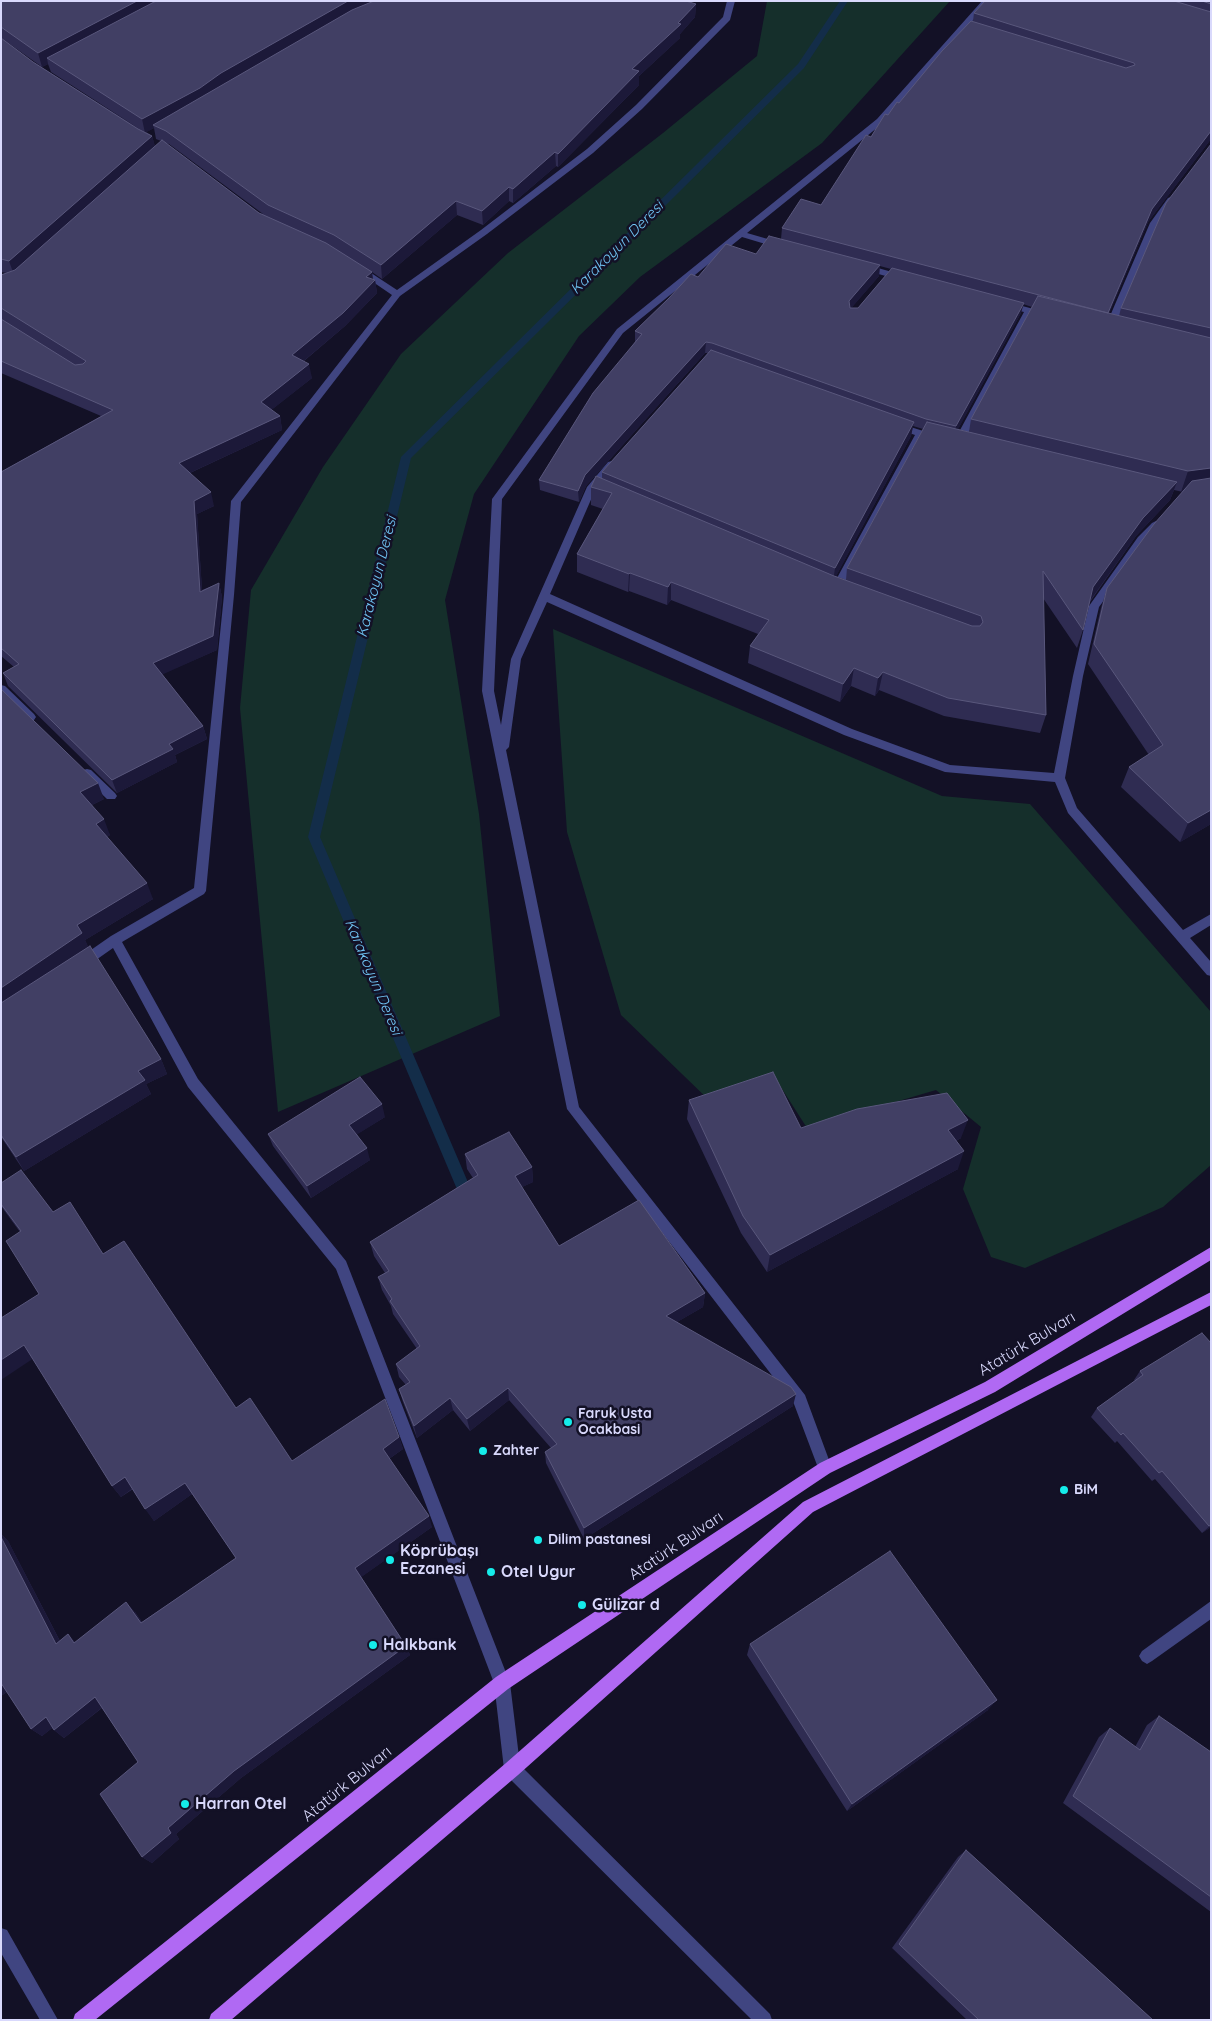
<!DOCTYPE html>
<meta charset="utf-8">
<style>
body{margin:0}
#map{position:relative;width:1212px;height:2021px;overflow:hidden;background:#131126;font-family:Quicksand,sans-serif}
canvas{display:block}
.frame{position:absolute;inset:0;border:2px solid #d9d9fc;pointer-events:none}
</style>
<div id="map">
<canvas width="1212" height="2021"></canvas>
<div class="frame"></div>
</div>
<script>
const context = document.querySelector('canvas').getContext('2d');
context.lineJoin = 'round';
function paint(path, color) {
  context.fillStyle = color;
  context.fill(path, 'evenodd');
}
function poly(rows) {
  const path = new Path2D();
  for (const r of rows) {
    path.moveTo(r[0], r[1]);
    for (let i = 2; i < r.length; i += 2) path.lineTo(r[i], r[i + 1]);
  }
  return path;
}
function strokePath(path, color, width, dash) {
  context.strokeStyle = color;
  context.lineWidth = width;
  context.lineCap = dash ? 'butt' : 'round';
  context.setLineDash(dash || []);
  context.stroke(path);
}
function write(font, color, halo, rows, align = 'center') {
  context.font = font + ' Quicksand,sans-serif';
  context.lineWidth = 5;
  context.setLineDash([]);
  context.textBaseline = 'middle';
  context.strokeStyle = halo;
  context.fillStyle = color;
  for (const [text, x, y, turn = 0] of rows) {
    context.save();
    context.translate(x, y);
    context.rotate((+turn || 0) * Math.PI / 180);
    context.textAlign = isNaN(turn) ? turn : align;
    if (halo) context.strokeText(text, 0, 0);
    context.fillText(text, 0, 0);
    context.restore();
  }
}
paint(poly([
 [767,1,950,1,822,143,640,277,579,336,474,494,445,600,479,814,500,1016,278,1112,240,708,251,590,323,467,401,354,508,253,663,133,757,56],
 [553,629,942,796,1030,804,1211,1012,1211,1165,1163,1207,1025,1268,991,1257,963,1189,981,1127,936,1090,807,1128,775,1078,713,1104,621,1015,567,832]
]), '#152f2b');
paint(poly([
 [840,1,848,1,804,68,411,458,320,837,476,1201,474,1206,469,1208,464,1206,462,1201,308,837,401,457,798,64,840,1]
]), '#132d49');
paint(poly([
 [727,1,735,1,730,20,642,109,593,153,487,234,400,296,241,502,234,595,206,891,204,894,122,942,198,1079,346,1261,510,1683,520,1765,770,2014,772,2020,752,2020,506,1775,504,1769,494,1683,336,1269,188,1087,113,948,86,967,78,967,76,963,78,959,111,936,194,888,224,595,231,501,392,295,354,269,356,267,362,267,397,290,481,230,587,149,636,105,723,17,727,1],
 [982,1,990,1,883,123,747,233,785,244,785,248,782,249,742,237,623,333,502,499,494,691,501,725,511,659,587,487,608,462,612,461,617,464,596,488,550,594,852,729,950,765,1054,773,1073,676,1089,606,1138,537,1152,523,1156,521,1161,525,1146,543,1099,607,1083,676,1065,778,1077,808,1183,930,1211,914,1211,925,1190,938,1211,962,1211,976,1207,975,1068,813,1055,782,945,772,844,735,547,602,521,659,509,747,506,750,579,1107,805,1395,832,1468,830,1473,825,1475,820,1473,794,1404,567,1109,482,691,492,499,617,329,877,119,982,1],
 [1171,197,1175,200,1158,223,1114,330,1112,332,1106,332,1104,330,1150,223,1168,198,1171,197],
 [864,264,906,276,908,278,903,281,861,269,861,265,864,264],
 [1007,302,1049,313,1051,315,1046,318,1032,314,963,443,958,446,955,445,953,443,1024,312,1004,307,1002,305,1007,302],
 [898,423,939,436,941,438,936,441,923,437,840,592,832,592,831,589,915,435,895,428,895,424,898,423],
 [1,685,5,686,34,714,36,717,34,720,26,720,1,696,1,685],
 [87,769,91,770,115,793,117,796,115,799,107,799,83,776,81,773,83,770,87,769],
 [1211,1601,1211,1619,1152,1661,1147,1664,1142,1661,1139,1656,1142,1651,1211,1601],
 [1,1928,7,1930,58,2020,40,2020,1,1953,1,1928]
]), '#404581');
paint(poly([
 [1211,1247,1211,1260,995,1392,830,1473,508,1689,95,2020,73,2020,75,2014,496,1677,820,1463,985,1382,1211,1247],
 [1211,1292,1211,1305,813,1512,518,1775,231,2020,209,2020,211,2014,506,1763,803,1502,1211,1292]
]), '#b069f3');
paint(poly([
 [1,1,696,4,695,17,680,34,680,38,639,76,639,85,558,167,556,166,513,203,509,201,483,225,457,215,382,279,372,272,373,279,375,280,377,293,345,326,304,361,312,378,271,410,280,416,282,430,190,473,214,506,197,514,202,590,219,583,222,597,217,650,162,674,203,726,207,739,175,755,177,762,117,793,8,686,3,673,14,667,1,656,1,472,101,416,1,373,1,275,7,273,1,272],
 [4,40,42,67,48,64,51,72,141,130,33,62],
 [154,128,156,139,161,141,155,147,152,136,146,132],
 [165,143,169,144,263,214,259,213],
 [985,1,1211,1,1211,139,1148,222,1109,313,1119,316,1121,308,1211,144,1211,824,1180,842,1121,787,1129,767,1149,755,1088,664,1101,608,1107,588,1183,492,1174,490,1170,500,1136,536,1090,602,1083,630,1077,648,1043,598,1046,715,1040,733,944,716,879,690,875,696,851,686,840,702,748,663,750,646,758,634,671,600,667,605,629,591,628,592,577,572,577,554,603,509,591,505,591,487,602,479,602,472,708,353,705,353,586,486,579,502,540,490,539,480,635,342,635,331,698,277,756,254,781,239,782,228,821,205,888,115,973,21,974,13],
 [880,266,891,269,858,308,851,308,879,276],
 [1023,304,1032,307,971,419,969,432,958,429,1021,313],
 [913,426,923,429,847,568,846,580,836,576,911,436],
 [1,689,104,799,92,805,110,835,107,837,153,899,85,940,88,947,161,1059,167,1074,146,1084,151,1094,24,1171,1,1137],
 [689,1100,801,1128,961,1138,956,1141,958,1169,767,1272,741,1233,687,1119],
 [385,1117,357,1134,370,1160,311,1198,273,1146,268,1134],
 [465,1154,532,1167,533,1182,522,1187,559,1246,705,1293,703,1307,677,1322,793,1406,584,1539,546,1463,545,1452,551,1448,509,1400,470,1431,453,1410,417,1438,403,1402,399,1389,406,1385,399,1377,396,1364,417,1349,393,1314,391,1306,382,1290,378,1277,385,1273,374,1256,370,1242,473,1178,467,1169],
 [1,1183,53,1212,103,1254,236,1408,292,1461,399,1437,403,1449,389,1459,432,1527,361,1577,406,1646,410,1655,241,1778,176,1834,179,1839,152,1863,142,1857,138,1762,102,1708,64,1738,54,1730,52,1728,42,1736,31,1729,7,1692,1,1696,1,1534,8,1541,60,1641,76,1642,135,1612,142,1622,236,1558,192,1494,154,1521,133,1489,121,1497,112,1486,39,1294,20,1232,1,1206],
 [1202,1333,1211,1527,1202,1533,1155,1479,1152,1481,1117,1441,1115,1443,1091,1417,1097,1408,1135,1381,1134,1380,1140,1371],
 [750,1644,988,1710,847,1811,747,1655],
 [1159,1716,1211,1752,1211,1912,1063,1803,1099,1737,1110,1728,1135,1747,1147,1725],
 [966,1850,1153,2020,967,2020,892,1948,958,1857]
]), '#2f2c52');
paint(poly([
 [137,1,166,1,47,58,48,64,42,67,38,53],
 [348,1,380,1,153,125,154,128,145,133,142,119,221,73],
 [696,4,695,17,680,34,680,38,639,76,639,85,558,167,558,154,632,69,678,23],
 [1211,131,1211,139,1148,222,1104,326,1107,313,1152,209],
 [152,136,156,149,14,275,9,261],
 [555,152,556,166,513,203,513,189],
 [509,187,509,201,483,225,482,211],
 [456,201,457,215,382,279,381,265],
 [880,265,879,276,848,312,849,301],
 [372,272,373,281,375,280,377,293,345,326,294,369,292,355,366,277],
 [1024,303,1021,313,954,437,956,426],
 [706,342,705,353,586,486,579,502,578,491,585,475],
 [309,364,312,378,264,416,261,402],
 [280,416,282,430,183,476,179,463],
 [914,422,911,436,833,582,835,568],
 [1211,468,1211,488,1181,492,1188,471],
 [1177,482,1170,500,1136,536,1087,605,1093,587,1143,518],
 [211,492,214,506,197,514,203,605,200,592,194,501],
 [630,573,629,591,628,592,629,574],
 [671,582,671,600,667,605,668,587],
 [219,583,222,597,217,650,157,677,153,663],
 [854,668,851,686,840,702,843,684],
 [883,672,879,690,875,696,878,678],
 [203,726,207,739,175,755,177,762,117,793,112,780,169,744],
 [98,783,104,799,86,808,80,792],
 [1211,810,1211,824,1180,842,1188,823],
 [104,819,110,835,102,840,96,824],
 [147,883,153,899,85,940,89,948,1,1009,1,988,77,925],
 [161,1059,167,1074,146,1084,151,1094,24,1171,16,1157,138,1071],
 [382,1104,385,1117,353,1137,349,1125],
 [968,1120,961,1138,942,1148,948,1130],
 [367,1148,370,1160,311,1198,307,1186],
 [964,1151,958,1169,767,1272,770,1255],
 [532,1167,533,1182,516,1190,515,1176],
 [705,1293,703,1307,665,1329,666,1316],
 [24,1345,34,1358,1,1380,1,1360],
 [508,1388,509,1400,470,1431,467,1419],
 [796,1394,793,1406,584,1539,584,1528],
 [450,1398,453,1410,417,1438,414,1426],
 [399,1437,403,1449,386,1461,383,1449],
 [125,1477,133,1488,121,1497,112,1486],
 [185,1483,192,1494,154,1521,145,1509],
 [429,1516,432,1527,360,1578,355,1568],
 [1211,1525,1211,1527,1202,1533],
 [1,1534,8,1541,66,1653,56,1644,1,1537],
 [126,1602,135,1612,149,1632,141,1623],
 [68,1634,77,1644,74,1643],
 [406,1646,410,1655,241,1778,176,1834,179,1839,152,1863,142,1857,168,1828,234,1771],
 [1,1682,11,1689,1,1696],
 [95,1697,104,1706,64,1738,54,1730],
 [997,1700,988,1710,847,1811,852,1804],
 [46,1717,56,1725,42,1736,31,1729]
]), '#1c1939');
const building = poly([
 [1,1,137,1,38,53,1,27,1,1],
 [156,1,348,1,221,73,200,88,142,119,47,58,156,1],
 [374,1,686,1,696,4,678,23,681,24,632,69,639,71,558,154,555,152,513,189,509,187,482,211,456,201,381,265,334,235,268,205,166,131,153,125,352,10,374,1],
 [985,1,1174,1,1211,12,1211,131,1152,209,1108,313,782,228,801,199,821,205,866,135,871,137,885,114,888,115,897,102,899,103,942,51,971,21,1126,68,1135,65,1134,63,974,13,985,1],
 [1202,1,1211,1,1211,4,1202,1],
 [1,38,33,62,138,129,152,136,9,261,1,259,1,38],
 [162,140,259,213,326,243,372,272,366,277,375,280,343,313,292,355,309,364,261,402,280,416,179,463,211,492,194,501,200,592,219,583,213,636,153,663,203,726,169,744,173,749,112,780,3,673,19,664,1,648,1,472,113,410,1,361,1,319,75,365,83,364,86,361,1,308,1,275,15,270,162,140],
 [1211,144,1211,328,1121,308,1166,203,1211,144],
 [769,236,880,265,849,301,850,308,858,308,892,268,1024,303,956,426,926,419,712,343,706,342,585,475,578,491,539,480,593,393,642,334,635,331,669,298,691,274,698,277,726,244,756,254,769,236],
 [1038,296,1211,338,1211,468,1188,471,971,419,1038,296],
 [711,350,914,422,835,568,602,472,711,350],
 [927,422,1177,482,1143,518,1093,587,1083,630,1043,571,1046,715,948,698,883,672,878,678,854,668,843,684,750,646,769,620,671,582,668,587,630,573,629,574,577,554,612,493,591,487,596,476,834,576,972,626,980,626,983,622,981,616,847,568,927,422],
 [1211,478,1211,810,1188,823,1129,767,1163,745,1094,644,1107,588,1154,524,1192,481,1211,478],
 [1,689,98,783,80,792,104,819,96,824,147,883,77,925,82,933,1,988,1,689],
 [90,946,161,1059,138,1071,145,1080,16,1157,1,1135,1,1003,90,946],
 [773,1072,801,1128,857,1109,947,1093,968,1120,948,1130,964,1151,770,1255,743,1216,689,1100,773,1072],
 [360,1077,382,1104,349,1125,367,1148,307,1186,268,1134,360,1077],
 [509,1132,532,1167,515,1176,559,1246,639,1200,705,1293,666,1316,791,1387,796,1394,584,1528,545,1452,557,1444,508,1388,467,1419,450,1398,414,1426,399,1389,410,1382,396,1364,420,1346,390,1301,392,1299,378,1277,389,1271,370,1242,478,1175,465,1154,509,1132],
 [21,1170,53,1212,70,1202,103,1254,124,1241,236,1408,250,1398,292,1461,385,1399,399,1437,383,1449,429,1516,355,1568,406,1646,234,1771,168,1828,171,1833,142,1857,100,1794,138,1762,95,1697,54,1730,46,1717,31,1729,1,1683,1,1537,56,1644,68,1634,74,1643,126,1602,141,1623,236,1558,185,1483,145,1509,125,1477,112,1486,24,1345,1,1360,1,1318,39,1294,6,1241,21,1231,1,1204,1,1183,21,1170],
 [1202,1333,1211,1343,1211,1525,1209,1526,1162,1471,1159,1473,1123,1433,1121,1435,1097,1408,1143,1375,1140,1371,1202,1333],
 [890,1551,997,1700,852,1804,750,1644,890,1551],
 [1159,1716,1211,1752,1211,1897,1073,1796,1110,1728,1140,1750,1159,1716],
 [966,1850,1153,2020,979,2020,899,1944,966,1850]
]);
paint(building, '#413f64');
strokePath(building, '#59577c', 1);
for (const [x, y, r, color] of [
 [568,1422,5,"#15ecea"],
 [483,1451,5,"#15ecea"],
 [1064,1490,5,"#15ecea"],
 [538,1540,5,"#15ecea"],
 [390,1560,5,"#15ecea"],
 [491,1572,5,"#15ecea"],
 [582,1605,5,"#15ecea"],
 [373,1645,5,"#15ecea"],
 [185,1804,5,"#15ecea"]
]) {
  const dot = new Path2D();
  dot.arc(x, y, r, 0, 2 * Math.PI);
  context.fillStyle = color;
  context.fill(dot);
  strokePath(dot, '#131126', 2);
}
write('bold 14px', '#d9d9fc', '#131126', [
 ["Faruk Usta",578,1414],
 ["Ocakbasi",578,1430],
 ["Zahter",493,1451],
 ["BiM",1074,1490],
 ["Dilim pastanesi",548,1540]
], 'left');
write('italic 15px', '#70c5f4', '#131126', [
 ["Karakoyun Deresi",617,248,-45],
 ["Karakoyun Deresi",377,577,-76],
 ["Karakoyun Deresi",373,977,67]
]);
write('16px', '#d9d9fc', '#131126', [
 ["Atatürk Bulvarı",1027,1344,-31],
 ["Atatürk Bulvarı",676,1546,-34],
 ["Atatürk Bulvarı",347,1784,-39]
]);
write('bold 16px', '#d9d9fc', '#131126', [
 ["Köprübaşı",400,1551],
 ["Eczanesi",400,1569],
 ["Otel Ugur",501,1572],
 ["Gülizar d",592,1605],
 ["Halkbank",383,1645],
 ["Harran Otel",195,1804]
], 'left');
</script>
